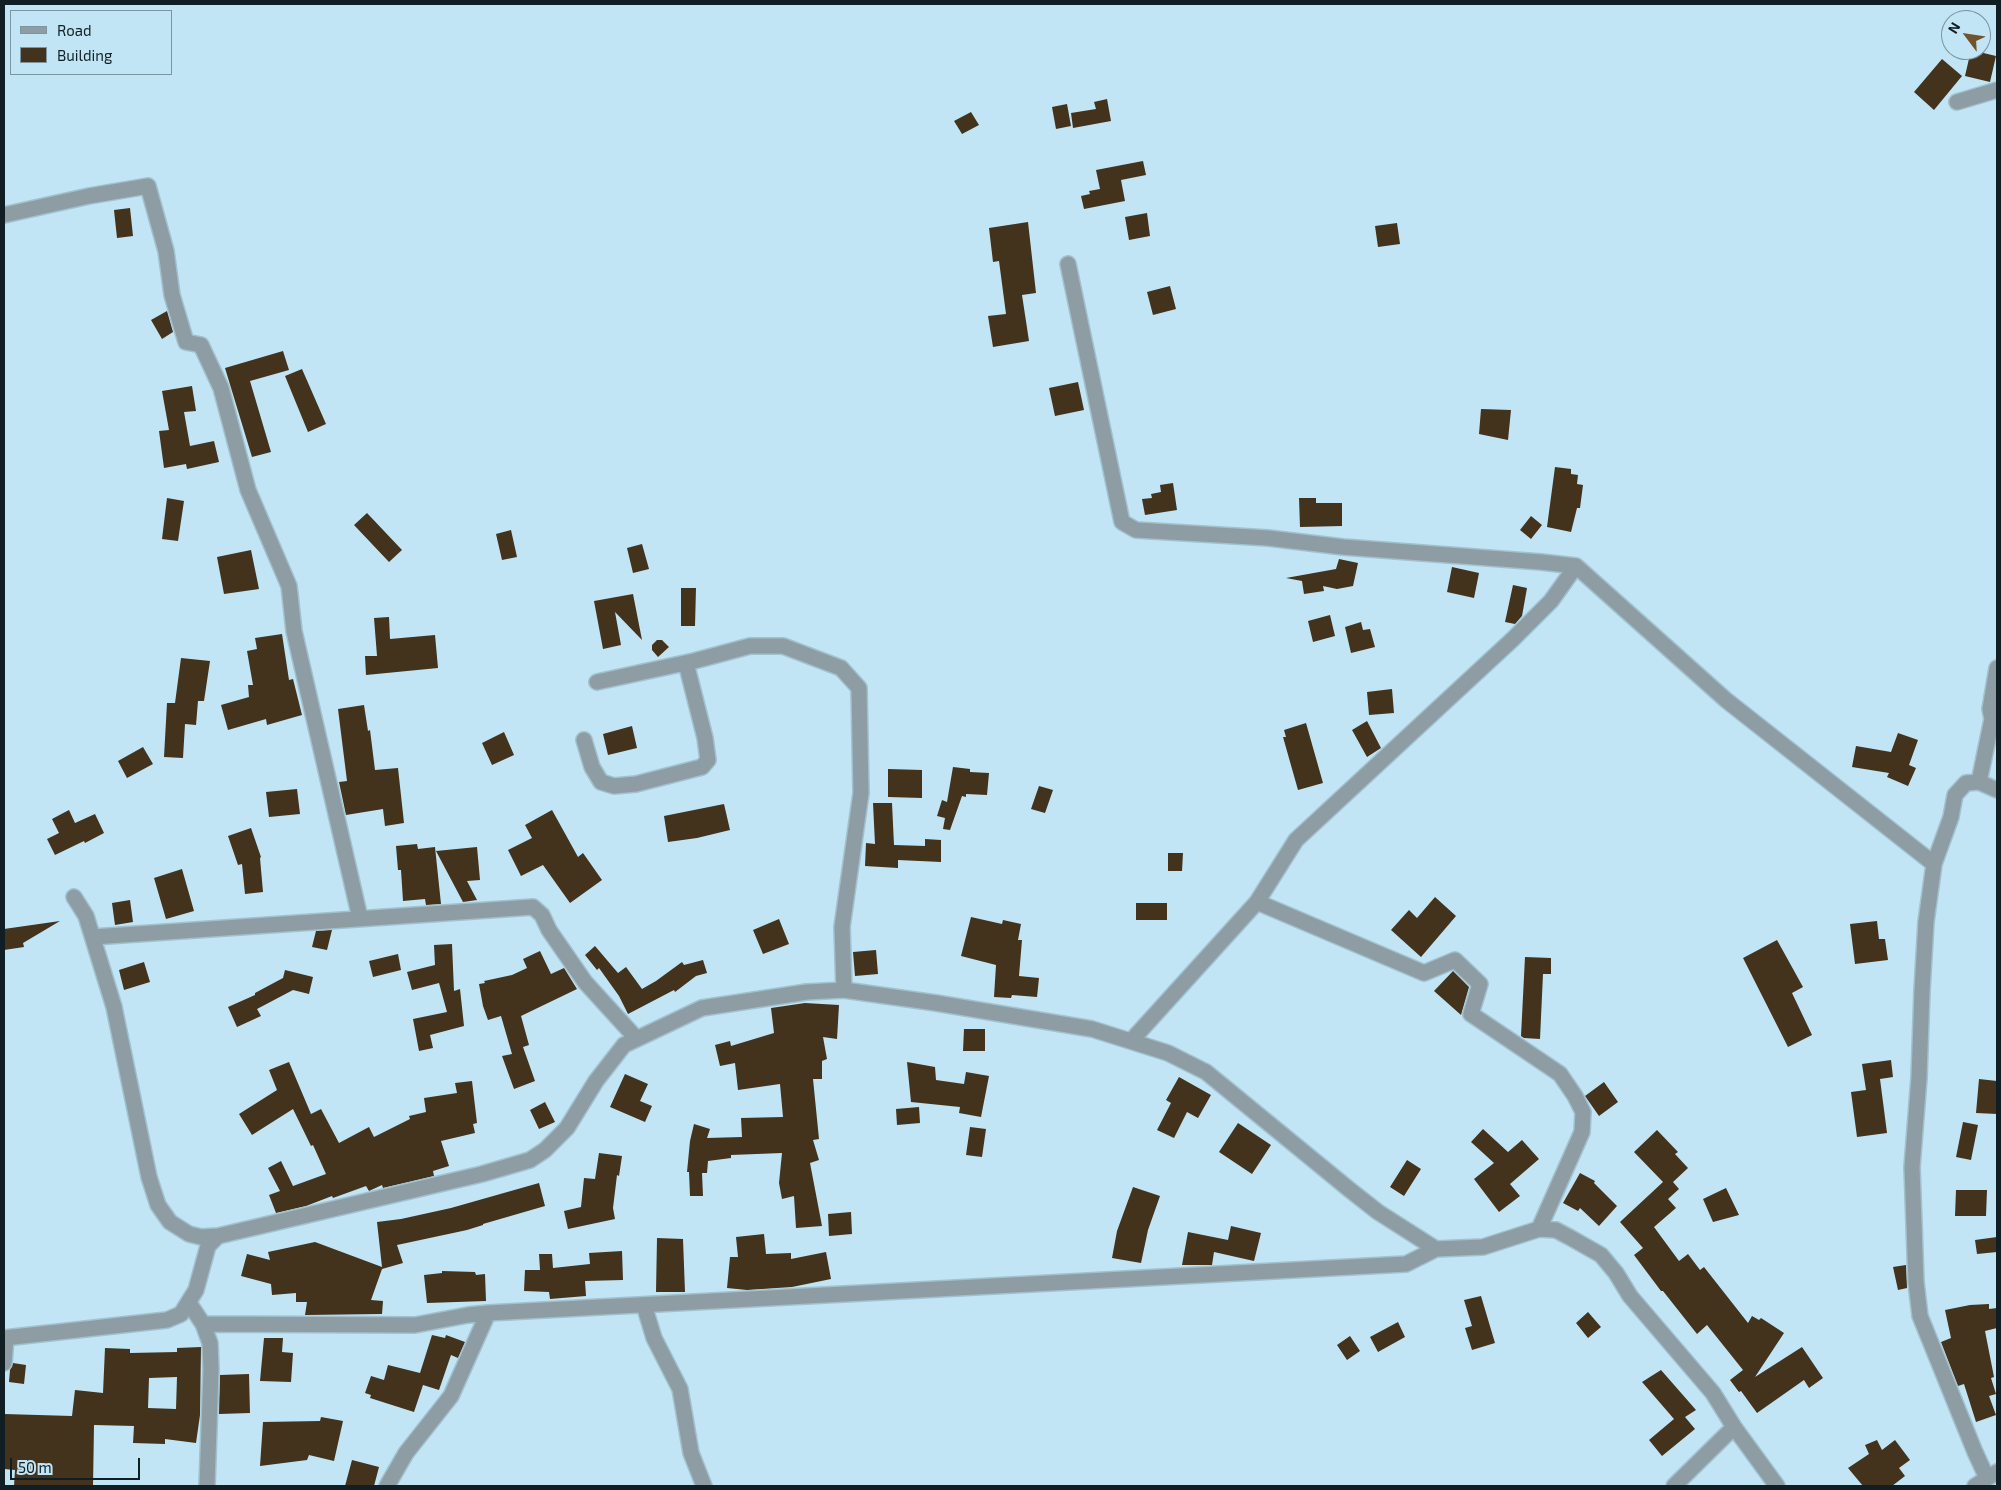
<!DOCTYPE html>
<style>
body{margin:0}
#map{position:relative;width:2001px;height:1490px;overflow:hidden;background:#c1e5f4;font-family:"Exo 2",sans-serif}
canvas{display:block}
.frame{position:absolute;inset:0;border:5px solid #111e24;pointer-events:none}
.legend{position:absolute;left:10px;top:10px;width:162px;height:65px;box-sizing:border-box;background:#c1e5f4;border:1px solid #7b95a1;margin:0;padding:6px 9px;list-style:none;font-size:15px;color:#111e24}
.legend li{display:flex;align-items:center;gap:10px;height:25px}
.legend b{width:25px;border:1px solid #7b95a1}
.north{position:absolute;left:1941px;top:10px;width:50px;height:50px;box-sizing:border-box;background:#c1e5f4;border:1px solid #7b95a1;border-radius:50%;rotate:301deg;font-size:14px;font-weight:700;line-height:20px;text-align:center;color:#111e24}
.north::after{content:'';display:block;margin:auto;width:18px;height:22px;background:#735329;clip-path:polygon(50% 0,100% 100%,50% 72%,0 100%)}
.scale{position:absolute;left:10px;top:1458px;width:130px;height:22px;box-sizing:border-box;border:2px solid #111e24;border-top:0;padding-left:6px;font-size:15px;line-height:18px;white-space:nowrap;color:#111e24;-webkit-text-stroke:4px #c1e5f4;paint-order:stroke}
</style>
<div id="map">
<canvas width="2001" height="1490"></canvas>
<div class="frame"></div>
<ul class="legend">
<li><b style="height:6px;background:#8e9da3"></b>Road</li>
<li><b style="height:14px;background:#43321c"></b>Building</li>
</ul>
<div class="north">N</div>
<div class="scale">50 m</div>
</div>
<script>
const context = document.querySelector('canvas').getContext('2d');
context.lineJoin = 'round';
function paint(path, color) {
  context.fillStyle = color;
  context.fill(path, 'evenodd');
}
function poly(rows) {
  const path = new Path2D();
  for (const r of rows) {
    path.moveTo(r[0], r[1]);
    for (let i = 2; i < r.length; i += 2) path.lineTo(r[i], r[i + 1]);
  }
  return path;
}
function strokePath(path, color, width, dash) {
  context.strokeStyle = color;
  context.lineWidth = width;
  context.lineCap = dash ? 'butt' : 'round';
  context.setLineDash(dash || []);
  context.stroke(path);
}
paint(poly([
 [1971,50,1996,56,1990,82,1965,76],
 [1942,59,1962,76,1934,110,1914,92],
 [1107,99,1111,121,1073,128,1071,113,1096,109,1094,102],
 [1067,104,1071,126,1056,129,1052,107],
 [971,112,979,125,962,134,954,121],
 [1143,161,1146,175,1121,180,1125,201,1084,209,1081,196,1090,194,1089,191,1100,189,1096,170],
 [130,208,133,236,117,238,114,210],
 [1147,213,1150,236,1129,240,1125,217],
 [1028,222,1036,293,1022,295,1029,341,993,347,988,316,1006,314,999,261,993,262,989,228],
 [1397,223,1400,244,1378,247,1375,226],
 [1170,286,1176,309,1153,315,1147,292],
 [167,311,173,332,162,339,151,320],
 [283,351,289,370,250,381,271,452,252,457,225,368],
 [302,369,326,424,308,432,285,376],
 [1078,382,1084,410,1055,416,1049,388],
 [192,386,196,411,184,412,190,446,214,441,219,462,187,469,186,464,164,468,159,431,169,430,162,391],
 [1481,409,1511,410,1508,440,1479,434],
 [1555,467,1571,469,1571,474,1578,475,1577,484,1583,485,1580,508,1577,508,1571,532,1547,527],
 [1173,483,1177,510,1145,515,1142,499,1152,498,1151,494,1161,492,1160,485],
 [167,498,184,501,178,541,162,539],
 [1299,498,1316,498,1316,503,1342,503,1342,526,1300,527],
 [367,513,402,550,389,562,354,525],
 [1531,516,1542,525,1531,539,1520,530],
 [511,530,517,557,502,560,496,534],
 [642,544,649,569,633,573,627,548],
 [251,550,259,589,224,594,217,557],
 [1339,559,1358,563,1353,586,1337,589,1323,586,1324,591,1304,594,1302,581,1286,578,1336,569],
 [1452,567,1479,573,1474,598,1447,592],
 [1513,585,1527,588,1522,616,1515,624,1505,622],
 [681,588,696,588,695,626,681,626],
 [633,594,642,640,615,612,621,645,603,649,594,601],
 [1330,615,1335,636,1313,642,1308,621],
 [389,617,390,639,435,635,438,668,366,675,365,656,377,656,374,618],
 [1361,622,1363,630,1370,629,1375,647,1351,653,1345,627],
 [282,634,289,680,293,679,302,715,267,725,266,719,228,730,221,705,249,697,248,685,253,685,247,651,257,649,255,638],
 [657,640,662,640,669,647,658,657,652,650,652,645],
 [181,658,210,661,204,701,198,701,196,725,185,724,183,758,164,757,167,703,175,703],
 [1392,689,1394,713,1369,715,1367,692],
 [364,705,368,731,370,730,375,770,398,768,404,823,385,826,383,809,346,815,339,782,347,781,338,709],
 [1367,721,1381,748,1367,757,1352,730],
 [1306,723,1323,783,1298,790,1283,737,1286,737,1284,730],
 [632,726,637,748,608,755,603,734],
 [504,732,514,755,492,765,482,743],
 [1898,733,1918,740,1909,765,1916,768,1908,786,1887,777,1889,773,1852,767,1856,746,1891,752],
 [143,747,153,764,127,778,118,761],
 [953,767,970,769,970,772,989,773,987,795,966,794,966,797,962,796,950,830,943,829,945,818,937,816,942,800,947,802],
 [888,769,922,770,922,798,888,797],
 [1039,786,1053,790,1045,813,1031,809],
 [297,789,300,814,269,817,266,792],
 [873,803,892,803,894,845,925,846,925,839,941,840,941,862,898,860,898,868,865,866,866,843,875,844],
 [724,804,730,830,697,838,668,842,664,816],
 [69,810,75,823,95,814,104,833,85,843,84,841,55,855,47,839,59,833,52,819],
 [552,810,578,857,583,853,602,880,570,903,543,865,521,876,508,850,532,838,525,825],
 [251,828,261,857,260,858,263,892,245,894,242,864,238,865,228,836],
 [417,844,418,849,435,847,441,904,426,905,425,899,403,901,401,870,398,870,396,846],
 [477,847,480,880,467,881,477,900,463,902,436,851],
 [1168,853,1183,853,1182,871,1168,871],
 [182,869,194,911,166,919,154,878],
 [1435,897,1456,916,1421,957,1391,930,1409,910,1417,918],
 [130,900,133,922,115,925,112,903],
 [1136,903,1167,903,1167,920,1136,920],
 [971,917,1002,924,1003,920,1021,924,1018,940,1022,940,1019,976,1039,978,1037,997,1012,995,1011,998,994,997,996,965,961,956],
 [779,919,789,944,763,954,753,930],
 [60,921,23,943,24,947,4,950,4,929],
 [1877,921,1879,939,1885,939,1888,960,1855,964,1850,924],
 [332,930,327,950,312,947,316,931],
 [1777,940,1803,987,1792,993,1812,1035,1788,1047,1743,958],
 [452,944,454,991,460,989,464,1026,430,1035,433,1048,419,1051,413,1019,447,1012,439,983,412,990,407,972,435,965,434,945],
 [595,946,618,973,626,967,642,989,656,981,682,962,684,965,703,960,707,973,696,976,675,992,674,990,628,1014,619,996,599,968,597,970,585,955],
 [876,950,878,974,855,976,853,952],
 [540,951,551,974,564,968,577,989,521,1016,529,1045,523,1047,535,1081,514,1089,502,1056,512,1054,501,1016,488,1020,483,1006,479,984,485,983,484,981,512,975,527,968,523,959],
 [398,954,401,970,373,977,369,961],
 [1525,957,1551,958,1551,974,1543,974,1540,1039,1524,1038,1521,1036],
 [144,962,150,982,124,990,119,970],
 [285,970,313,977,309,994,293,990,257,1009,261,1016,237,1027,228,1007,255,995,255,993,283,978],
 [1453,971,1469,987,1461,1015,1434,991],
 [805,1003,839,1005,837,1039,823,1037,827,1059,822,1061,822,1079,813,1079,819,1139,813,1140,819,1160,810,1163,822,1226,796,1228,794,1196,782,1199,779,1183,782,1153,731,1155,731,1158,708,1161,707,1173,702,1173,703,1196,690,1196,689,1172,687,1172,690,1141,694,1124,710,1129,707,1138,742,1137,741,1118,783,1117,780,1084,738,1090,735,1063,720,1066,715,1045,730,1041,731,1046,774,1033,771,1008],
 [964,1029,985,1029,985,1051,963,1051],
 [1891,1060,1893,1077,1880,1079,1887,1133,1857,1137,1851,1092,1866,1090,1862,1064],
 [289,1062,311,1114,321,1109,339,1143,369,1127,374,1137,410,1119,409,1116,426,1112,424,1098,457,1093,455,1083,472,1081,477,1123,473,1124,475,1133,441,1141,449,1166,433,1171,434,1176,383,1188,382,1185,369,1191,366,1186,333,1198,332,1196,306,1206,276,1213,269,1195,280,1191,268,1168,281,1161,293,1186,326,1174,313,1145,311,1146,293,1109,252,1135,239,1114,277,1090,269,1070],
 [907,1062,935,1067,936,1080,964,1084,966,1072,989,1076,981,1117,959,1113,960,1107,911,1102],
 [625,1074,648,1084,640,1101,652,1106,645,1122,610,1107],
 [1179,1077,1211,1095,1198,1118,1187,1112,1174,1138,1157,1130,1171,1103,1166,1100],
 [1979,1079,1997,1081,1997,1114,1976,1113],
 [1604,1082,1618,1102,1599,1116,1585,1096],
 [545,1102,555,1122,539,1129,530,1110],
 [919,1107,920,1123,897,1125,896,1109],
 [1963,1122,1978,1125,1971,1160,1956,1157],
 [1238,1123,1271,1145,1252,1174,1219,1152],
 [970,1127,986,1129,982,1157,966,1155],
 [1483,1129,1508,1152,1522,1140,1539,1159,1510,1184,1520,1196,1499,1212,1474,1179,1494,1163,1471,1142],
 [1657,1130,1678,1152,1675,1154,1688,1168,1673,1182,1679,1189,1668,1199,1676,1208,1654,1227,1679,1261,1688,1254,1700,1270,1704,1267,1748,1323,1752,1316,1759,1320,1761,1318,1784,1333,1755,1377,1802,1347,1823,1378,1809,1388,1804,1380,1757,1413,1741,1391,1739,1392,1730,1380,1743,1370,1707,1325,1697,1334,1663,1291,1661,1291,1634,1255,1643,1248,1620,1222,1663,1182,1634,1152],
 [599,1153,622,1156,619,1176,617,1175,613,1208,615,1219,568,1229,564,1211,581,1207,584,1178,595,1179],
 [1407,1160,1421,1169,1404,1196,1390,1187],
 [1580,1173,1595,1181,1594,1183,1617,1206,1599,1226,1580,1208,1578,1211,1563,1203],
 [539,1183,545,1206,483,1224,483,1225,467,1230,397,1245,403,1263,382,1269,371,1300,383,1301,382,1314,305,1315,307,1302,296,1302,296,1293,272,1295,271,1284,241,1276,247,1254,270,1260,268,1252,315,1242,382,1267,377,1222,401,1219,451,1208],
 [1133,1187,1160,1196,1148,1230,1141,1263,1112,1258,1117,1231],
 [1726,1188,1739,1215,1713,1222,1703,1199],
 [1956,1190,1987,1190,1986,1216,1955,1216],
 [851,1212,852,1234,829,1236,828,1214],
 [1231,1226,1261,1233,1254,1261,1214,1252,1212,1265,1182,1265,1188,1232,1228,1240],
 [764,1234,766,1254,791,1253,791,1259,826,1252,831,1279,792,1287,747,1290,727,1288,730,1257,738,1257,736,1237],
 [1997,1237,1997,1252,1977,1254,1975,1240],
 [657,1238,683,1239,685,1292,656,1292],
 [622,1251,623,1280,585,1281,586,1296,550,1299,549,1292,524,1291,525,1270,540,1270,539,1254,552,1254,553,1268,590,1264,589,1253],
 [1906,1265,1907,1288,1898,1290,1893,1267],
 [442,1271,475,1272,476,1275,485,1274,486,1301,427,1303,424,1275,442,1273],
 [1481,1296,1495,1343,1472,1350,1465,1328,1472,1326,1464,1300],
 [1989,1304,1989,1309,1997,1308,1997,1328,1985,1331,1994,1377,1991,1378,1996,1394,1989,1396,1996,1415,1976,1422,1964,1384,1958,1386,1941,1342,1951,1338,1945,1310,1970,1305],
 [1588,1312,1601,1327,1588,1338,1576,1323],
 [1398,1322,1405,1337,1378,1352,1370,1337],
 [432,1335,445,1338,446,1335,465,1342,458,1358,451,1355,439,1390,423,1385,414,1412,370,1398,371,1395,365,1393,371,1376,384,1380,388,1365,420,1373],
 [1350,1336,1360,1351,1347,1360,1337,1345],
 [264,1338,283,1338,282,1352,293,1353,291,1382,260,1381],
 [201,1347,200,1415,196,1443,165,1439,165,1444,133,1443,134,1426,94,1425,93,1486,14,1486,15,1470,4,1469,4,1414,72,1416,75,1390,103,1393,105,1348,130,1349,130,1353,177,1352,177,1348],
 [177,1377,176,1409,148,1408,149,1378],
 [13,1363,26,1365,24,1384,9,1382,10,1370],
 [1661,1370,1696,1410,1685,1417,1695,1429,1662,1456,1649,1440,1674,1419,1642,1382],
 [249,1374,250,1413,219,1414,220,1375],
 [321,1417,343,1421,334,1461,309,1455,307,1460,260,1466,263,1422,320,1421],
 [1877,1440,1882,1450,1895,1440,1910,1460,1899,1468,1905,1476,1892,1486,1863,1486,1848,1468,1869,1454,1865,1445],
 [352,1460,379,1467,374,1486,345,1486]
]), '#43321c');
const minor = poly([
 [1957,102,1997,90],
 [4,215,89,196,148,186,166,251,172,295,186,342,201,345,221,388,248,490,289,586,294,631,360,918],
 [1068,264,1122,522,1136,530,1268,538,1343,547,1541,562,1576,566,1726,700,1934,864],
 [597,682,694,661,750,646,783,646,841,668,859,688,861,793,842,927,844,990],
 [584,740,592,767,601,782,614,786,636,784,702,767,708,760,705,738,686,663],
 [1979,782,1992,719,1990,709,1997,668],
 [74,897,86,916,114,1007,149,1177,158,1205,170,1222,189,1234,201,1237,218,1236,482,1174,530,1160,545,1150,567,1128,596,1081,624,1045,702,1008,807,992,844,990,936,1003,1092,1029,1168,1053,1206,1072,1350,1190,1378,1212,1436,1249,1483,1247,1539,1229,1556,1230,1571,1238,1601,1255,1616,1273,1630,1296,1713,1393,1734,1427,1777,1486],
 [1257,902,1424,973,1455,960,1480,984,1471,1014,1560,1074,1575,1096,1583,1112,1582,1132,1539,1229],
 [93,937,533,907,542,915,549,930,585,982,636,1038],
 [1131,1041,1257,902,1296,840,1513,639,1551,601,1576,566],
 [189,1303,203,1324,210,1343,211,1369,207,1486],
 [644,1305,654,1338,680,1389,691,1453,704,1486],
 [203,1324,415,1325,468,1315,488,1313,1406,1264,1436,1249],
 [4,1338,167,1320,181,1314,196,1290,208,1246,218,1236],
 [4,1363,6,1338],
 [1987,1478,1975,1452,1920,1316,1916,1282,1912,1167,1919,1078,1922,990,1926,922,1934,864,1951,817,1955,795,1966,783,1979,782,1997,790],
 [387,1486,406,1453,451,1396,488,1313],
 [1674,1486,1734,1427],
 [1975,1486,1997,1472]
]);
strokePath(minor, '#a1c1cf', 18);
strokePath(minor, '#8e9da3', 15);
</script>
